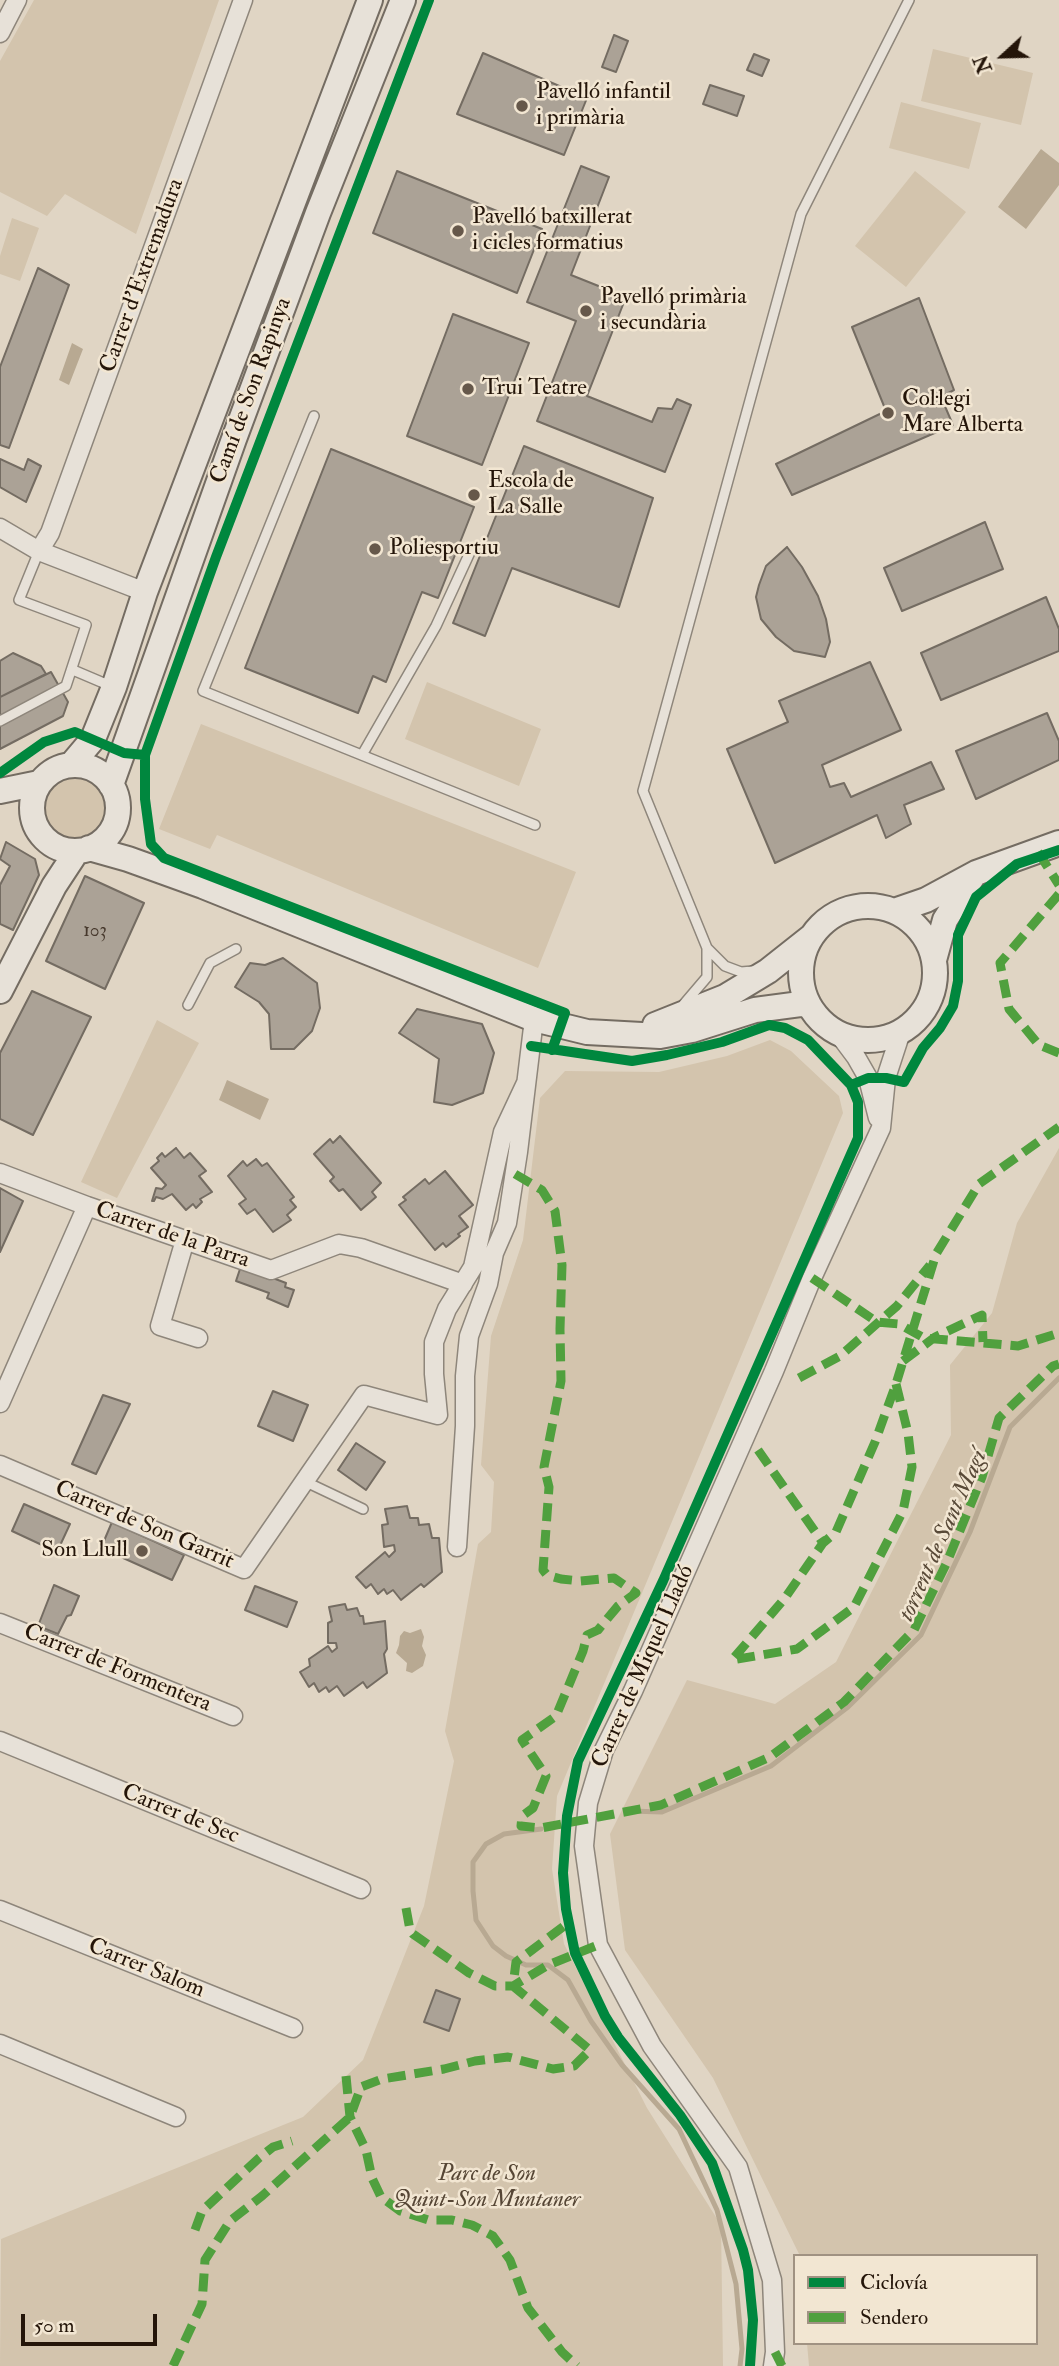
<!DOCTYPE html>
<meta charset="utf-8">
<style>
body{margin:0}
#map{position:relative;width:1059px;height:2366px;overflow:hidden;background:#e0d5c4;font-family:"IM FELL Double Pica",serif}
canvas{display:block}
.legend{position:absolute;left:793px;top:2254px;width:245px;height:91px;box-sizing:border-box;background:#f2e6d2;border:2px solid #a09282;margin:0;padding:9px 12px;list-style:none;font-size:21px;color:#241509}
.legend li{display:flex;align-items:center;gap:14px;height:35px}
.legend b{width:35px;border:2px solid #a09282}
.north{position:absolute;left:968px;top:21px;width:70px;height:70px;-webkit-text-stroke:5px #f2e6d2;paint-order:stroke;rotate:248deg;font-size:19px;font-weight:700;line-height:28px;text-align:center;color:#241509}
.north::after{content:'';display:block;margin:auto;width:24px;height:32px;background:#241509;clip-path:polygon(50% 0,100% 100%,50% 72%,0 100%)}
.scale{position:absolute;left:21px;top:2314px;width:136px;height:32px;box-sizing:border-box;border:4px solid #241509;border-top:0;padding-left:9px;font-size:21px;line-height:24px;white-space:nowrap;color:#241509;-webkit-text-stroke:5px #f2e6d2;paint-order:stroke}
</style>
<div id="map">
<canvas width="1059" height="2366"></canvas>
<ul class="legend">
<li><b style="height:9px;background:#00873e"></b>Ciclovía</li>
<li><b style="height:9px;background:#50a03e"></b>Sendero</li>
</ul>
<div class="north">N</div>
<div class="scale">50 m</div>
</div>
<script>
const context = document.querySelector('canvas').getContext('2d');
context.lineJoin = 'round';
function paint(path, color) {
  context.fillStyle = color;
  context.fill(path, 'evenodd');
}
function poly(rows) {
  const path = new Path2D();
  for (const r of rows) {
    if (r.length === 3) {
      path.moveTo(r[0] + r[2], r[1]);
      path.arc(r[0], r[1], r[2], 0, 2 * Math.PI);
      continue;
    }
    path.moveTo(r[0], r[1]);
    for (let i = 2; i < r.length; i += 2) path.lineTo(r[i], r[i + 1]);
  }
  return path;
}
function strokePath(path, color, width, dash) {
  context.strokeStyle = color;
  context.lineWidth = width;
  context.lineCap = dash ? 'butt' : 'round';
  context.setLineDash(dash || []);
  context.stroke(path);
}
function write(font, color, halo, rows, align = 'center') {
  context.font = font + ' "IM FELL Double Pica",serif';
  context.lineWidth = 5;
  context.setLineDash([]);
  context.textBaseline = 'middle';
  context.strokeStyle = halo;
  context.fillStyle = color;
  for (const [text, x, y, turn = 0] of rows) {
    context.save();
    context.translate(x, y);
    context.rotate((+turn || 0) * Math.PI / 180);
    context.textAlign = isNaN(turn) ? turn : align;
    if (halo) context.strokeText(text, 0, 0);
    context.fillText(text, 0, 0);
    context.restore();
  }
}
paint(poly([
 [34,0,219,0,136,234,65,194,47,216,0,192,0,61],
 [933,49,1033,73,1021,125,921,101],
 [901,102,981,123,969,169,889,148],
 [915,171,966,212,906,287,855,246],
 [12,218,39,228,20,281,0,274,0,256],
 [427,682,541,729,519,786,405,739],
 [201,724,576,872,538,968,217,835,210,849,159,829],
 [76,805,33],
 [157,1020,199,1043,117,1198,81,1182],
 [770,1040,791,1051,839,1096,843,1113,557,1796,552,1869,564,1944,647,2108,721,2225,723,2366,0,2366,1,2239,303,2117,363,2060,424,1906,454,1761,445,1731,478,1544,491,1532,494,1482,481,1465,491,1336,523,1240,540,1098,565,1071,659,1072,727,1056],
 [1059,1148,1059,2366,809,2366,807,2343,1036,2343,1036,2256,800,2256,713,2078,625,1950,610,1834,687,1680,775,1704,836,1662,951,1435,950,1365,992,1313,1017,1223]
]), '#d3c4ad');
paint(poly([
 [1041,149,1059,163,1059,185,1026,229,998,207],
 [72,343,83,349,69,385,59,380],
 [227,1080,269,1099,260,1120,219,1100],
 [421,1629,424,1637,422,1646,426,1655,423,1666,412,1673,406,1671,407,1663,396,1653,399,1645,400,1636,404,1631,410,1633]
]), '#b8a992');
strokePath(poly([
 [630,1811,662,1812,771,1766,848,1707,921,1635,970,1532,1010,1427,1059,1378],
 [541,1829,504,1834,486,1844,473,1862,473,1891,476,1920,493,1946,506,1956,526,1965,548,1965,568,1980,591,2021,622,2065,679,2129,717,2210,736,2284,742,2349,740,2366]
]), '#b8a992', 5);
const building = poly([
 [614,35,628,41,616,72,602,67,614,35],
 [483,53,587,98,564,155,457,114,483,53],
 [754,54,769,60,762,76,747,70,754,54],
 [710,85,744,96,737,116,703,104,710,85],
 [581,166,609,177,571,275,626,297,587,396,652,422,658,408,672,409,677,399,691,405,665,472,537,421,576,321,527,302,581,166],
 [397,171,542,229,517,293,373,233,397,171],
 [38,268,69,285,9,448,0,445,0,367,38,268],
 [919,298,954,390,941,397,953,425,792,495,776,464,886,411,852,327,919,298],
 [453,314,529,343,482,465,407,436,453,314],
 [524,446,653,498,619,607,512,568,485,636,453,623,524,446],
 [331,449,474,507,438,598,422,592,386,682,373,676,358,713,245,668,331,449],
 [0,459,24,470,28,459,41,466,26,502,0,487,0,459],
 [985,522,1003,569,902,611,884,568,985,522],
 [787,547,802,567,818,596,826,619,830,642,825,657,794,651,776,637,761,619,756,597,759,585,766,566,787,547],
 [1046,597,1059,629,1059,651,941,700,921,653,1046,597],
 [13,653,41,666,46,674,0,697,0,661,13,653],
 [870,662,901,730,822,765,830,787,844,783,851,797,931,762,944,789,904,805,911,824,886,838,877,815,775,863,727,749,788,722,779,701,870,662],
 [51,672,68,702,63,716,0,749,0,697,51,672],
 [1047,713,1059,741,1059,760,976,799,956,751,1047,713],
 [6,842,35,859,39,875,13,930,0,924,0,885,10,866,0,859,6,842],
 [85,876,144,903,105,989,46,961,85,876],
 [283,958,317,983,320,1008,312,1031,294,1049,271,1049,269,1014,259,1002,235,987,250,963,265,965,283,958],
 [32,991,91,1017,33,1135,0,1119,0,1053,32,991],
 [417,1009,482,1024,494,1053,483,1093,452,1105,434,1102,439,1059,399,1033,417,1009],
 [340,1136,381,1183,372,1192,376,1197,361,1210,343,1189,339,1191,330,1181,334,1177,314,1154,330,1139,333,1143,340,1136],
 [176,1148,184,1158,190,1153,206,1171,199,1176,212,1192,200,1199,202,1202,196,1208,193,1204,186,1210,172,1194,163,1199,156,1197,154,1201,152,1201,156,1188,162,1189,166,1185,151,1168,159,1161,157,1158,162,1153,165,1157,176,1148],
 [256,1159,262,1166,267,1163,294,1197,290,1200,296,1207,287,1215,291,1220,273,1232,255,1209,247,1214,239,1204,246,1199,228,1176,243,1161,247,1166,256,1159],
 [445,1171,473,1205,459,1216,468,1227,458,1234,460,1236,446,1247,443,1243,435,1250,399,1205,406,1200,403,1197,425,1179,429,1184,445,1171],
 [0,1188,23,1201,0,1252,0,1188],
 [241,1266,286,1283,285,1287,294,1290,288,1307,267,1298,269,1293,236,1281,241,1266],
 [273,1391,308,1405,293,1441,258,1426,273,1391],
 [103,1395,130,1404,96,1474,72,1464,103,1395],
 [356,1443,385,1462,366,1490,338,1470,356,1443],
 [24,1504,70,1524,57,1552,12,1531,24,1504],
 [407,1506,410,1518,418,1518,419,1525,429,1524,432,1538,439,1538,442,1572,424,1587,421,1584,401,1600,393,1590,387,1594,384,1589,378,1594,371,1584,366,1588,356,1577,385,1552,389,1557,395,1551,394,1545,384,1547,382,1525,388,1524,385,1509,407,1506],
 [112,1522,184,1555,172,1580,101,1548,112,1522],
 [54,1585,79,1596,71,1615,67,1616,58,1634,38,1626,54,1585],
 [255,1586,297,1602,287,1627,245,1610,255,1586],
 [345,1604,347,1610,357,1608,360,1616,363,1616,364,1624,385,1621,387,1649,384,1654,387,1673,367,1688,363,1682,344,1696,337,1686,329,1692,326,1687,319,1692,314,1683,309,1687,300,1672,310,1666,309,1659,328,1646,332,1652,337,1648,336,1643,328,1643,328,1623,332,1621,329,1607,345,1604],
 [436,1990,460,1999,449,2031,424,2022,436,1990]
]);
paint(building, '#aba296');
strokePath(building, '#746c62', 2);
const lane = poly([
 [314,416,203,691,535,825],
 [73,670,113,687],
 [0,721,66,686,86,625,19,600,39,551],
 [362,755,436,626,472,548],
 [753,971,741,972,725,966,707,948,643,791,801,214,909,0],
 [684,1004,707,977,707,948],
 [188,1005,210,963,236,949],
 [304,1481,363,1509]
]);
const street = poly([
 [0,33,17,0],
 [0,528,39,551,145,592],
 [39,551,50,533,243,0],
 [838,1033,856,1057,868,1078,878,1118],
 [0,1173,87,1206,271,1270,339,1244,361,1248,463,1284],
 [185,1240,160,1326,198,1338],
 [0,1403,87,1206],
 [0,1465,244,1569,364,1395,438,1415,434,1374,434,1342,447,1309,473,1267,503,1132,526,1083],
 [457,1547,465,1426,465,1376,469,1336,488,1284,494,1253,507,1223,518,1152,534,1019],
 [0,1623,233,1716],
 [0,1741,361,1889],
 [0,1910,293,2028],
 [0,2044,176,2117],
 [773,2366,775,2352,772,2280,738,2167,652,2046,598,1945,584,1846,588,1803,604,1750,633,1691,774,1371,812,1278,881,1128,886,1078,901,1032]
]);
const secondary = poly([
 [71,765,93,739,114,687,145,592,370,0],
 [75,808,43],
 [111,785,234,439,318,213,403,0],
 [0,791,39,783],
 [89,848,128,859,203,886,534,1019,587,1032,660,1036,692,1030,755,1010,808,1003],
 [868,973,67],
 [894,911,926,900,976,873,1059,843],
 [934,960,945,920,973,876],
 [0,991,54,886,77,851],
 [655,1025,725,997,768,971,811,937]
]);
strokePath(lane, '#8e867b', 12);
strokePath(street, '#8e867b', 21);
strokePath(secondary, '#746c62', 28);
strokePath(lane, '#e7e1d8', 9);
strokePath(street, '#e7e1d8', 18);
strokePath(secondary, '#e7e1d8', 24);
strokePath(poly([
 [1038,852,1059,885],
 [1059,894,1000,963,1009,1009,1039,1045,1059,1053],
 [515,1174,542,1190,555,1211,562,1265,560,1329,561,1381,544,1467,549,1487,543,1570,547,1575,561,1579,580,1581,614,1578,636,1593,618,1606,598,1630,587,1635,583,1651,556,1716,522,1740,546,1776,533,1808,522,1816,521,1826,541,1828,661,1805,770,1757,844,1702,914,1630,947,1562,982,1477,999,1418,1053,1366,1059,1364],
 [812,1278,877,1322,899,1324,924,1338,1018,1346,1059,1333],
 [903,1361,935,1337,982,1315,983,1342],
 [799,1378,840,1356,897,1306,930,1265],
 [896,1384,908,1433,912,1467,903,1511,854,1607,797,1649,732,1660,785,1598,823,1543,836,1532,875,1442,896,1384,936,1254,979,1184,1059,1127],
 [758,1450,823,1543],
 [406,1908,410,1930,413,1934,469,1973,495,1986,513,1986,548,1965,598,1945],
 [346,2076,350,2117,366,2150,372,2178,381,2197,400,2211,428,2220,452,2220,472,2225,493,2236,510,2260,528,2308,562,2352,577,2366],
 [195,2230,202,2211,259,2158,273,2147,292,2141],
 [775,2352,782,2366],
 [173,2366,202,2304,205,2260,230,2221,262,2196,350,2117,361,2087,382,2079,444,2069,475,2061,508,2057,553,2069,574,2066,590,2050,513,1986,516,1962,564,1926]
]), '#50a03e', 9, [18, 9]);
strokePath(poly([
 [145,755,145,799,151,844,164,858,565,1013,552,1050],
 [0,773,44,742,75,732,124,753,145,755,216,557,429,0],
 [531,1046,632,1061,667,1055,722,1042,769,1025,785,1028,808,1040,851,1085],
 [750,2366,753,2320,748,2270,743,2250,712,2163,680,2115,618,2037,605,2016,575,1953,566,1909,563,1873,567,1816,578,1761,663,1581,858,1138,858,1102,851,1085,868,1078,886,1078,904,1082,923,1048,940,1028,953,1006,958,981,958,935,976,897,1017,864,1059,850]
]), '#00873e', 10);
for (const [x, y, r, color] of [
 [522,106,7,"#66584a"],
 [458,231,7,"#66584a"],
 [586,311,7,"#66584a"],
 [468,389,7,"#66584a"],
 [888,413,7,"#66584a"],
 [474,495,7,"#66584a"],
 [375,549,7,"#66584a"],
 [142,1551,7,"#66584a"]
]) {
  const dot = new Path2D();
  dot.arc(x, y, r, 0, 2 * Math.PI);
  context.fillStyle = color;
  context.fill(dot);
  strokePath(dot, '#f2e6d2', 2.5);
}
write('19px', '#46382c', null, [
 ["103",95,932]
]);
write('23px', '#241509', '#f2e6d2', [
 ["Pavelló infantil",536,93],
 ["i primària",536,119],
 ["Pavelló batxillerat",472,218],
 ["i cicles formatius",472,244],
 ["Pavelló primària",600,298],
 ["i secundària",600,324],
 ["Trui Teatre",482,389],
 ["Col·legi",902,400],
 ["Mare Alberta",902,426],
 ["Escola de",488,482],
 ["La Salle",488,508],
 ["Poliesportiu",389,549],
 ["Son Llull",128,1551,"right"]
], 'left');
write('23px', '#241509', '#f2e6d2', [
 ["Carrer d'Extremadura",143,276,-70],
 ["Camí de Son Rapinya",252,391,-70],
 ["Carrer de la Parra",172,1236,19],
 ["Carrer de Son Garrit",144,1526,23],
 ["Carrer de Miquel Lladó",644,1667,-66],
 ["Carrer de Formentera",117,1669,22],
 ["Carrer de Sec",180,1815,22],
 ["Carrer Salom",146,1969,22]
]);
write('italic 23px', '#564635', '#f2e6d2', [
 ["Parc de Son",487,2175],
 ["Quint-Son Muntaner",487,2201]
]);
write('italic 24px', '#584937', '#f2e6d2', [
 ["torrent de Sant Magí",944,1536,-66]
]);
</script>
